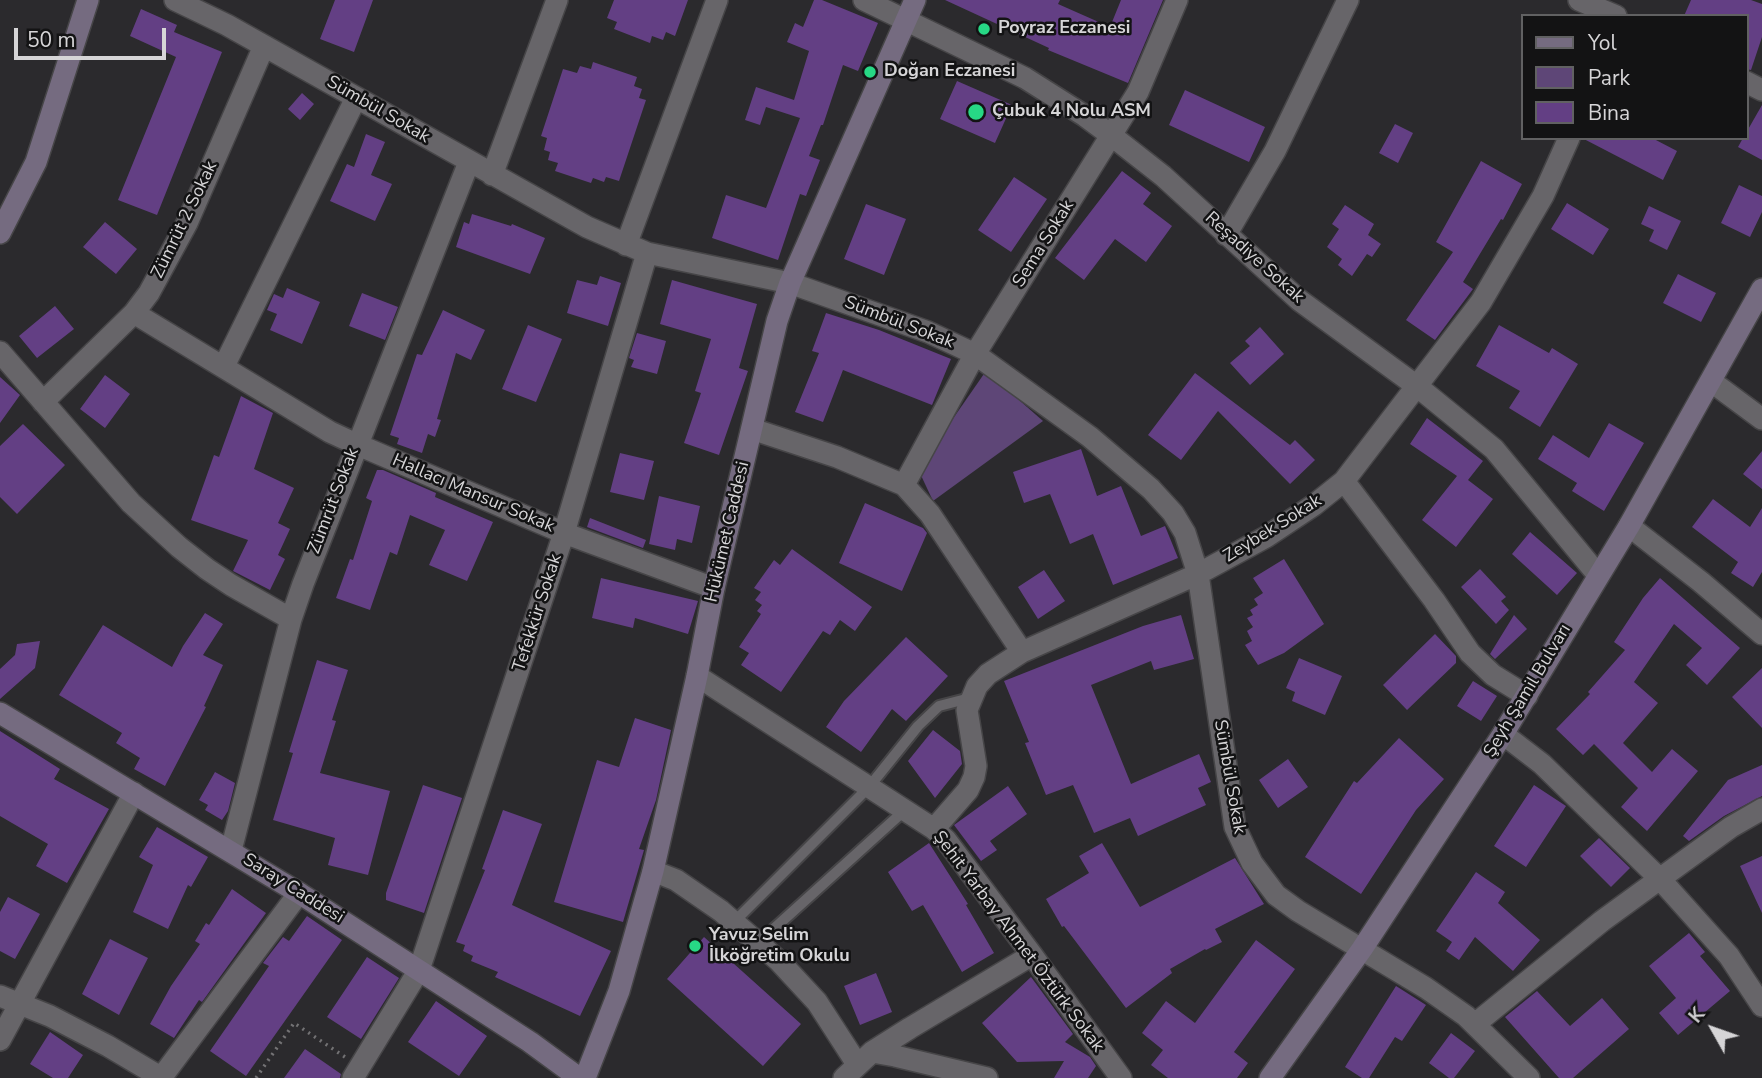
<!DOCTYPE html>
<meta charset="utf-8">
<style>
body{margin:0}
#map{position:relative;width:1762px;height:1078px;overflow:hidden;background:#2b2a2d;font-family:"Nunito Sans",sans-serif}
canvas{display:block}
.legend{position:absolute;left:1521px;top:14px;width:228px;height:126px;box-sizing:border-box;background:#131314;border:2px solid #616162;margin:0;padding:9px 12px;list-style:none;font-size:21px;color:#d6d5d7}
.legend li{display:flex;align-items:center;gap:14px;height:35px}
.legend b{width:35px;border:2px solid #616162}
.north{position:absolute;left:1678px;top:994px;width:70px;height:70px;-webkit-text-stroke:5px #131314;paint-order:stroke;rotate:310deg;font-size:19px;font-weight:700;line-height:28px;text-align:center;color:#d6d5d7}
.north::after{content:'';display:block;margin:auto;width:24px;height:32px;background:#d6d5d7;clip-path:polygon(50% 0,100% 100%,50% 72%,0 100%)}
.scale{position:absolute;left:14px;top:28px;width:152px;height:32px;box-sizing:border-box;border:4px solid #d6d5d7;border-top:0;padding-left:9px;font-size:21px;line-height:24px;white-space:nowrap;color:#d6d5d7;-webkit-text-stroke:5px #131314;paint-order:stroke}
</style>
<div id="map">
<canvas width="1762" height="1078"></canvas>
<ul class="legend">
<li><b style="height:9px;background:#756b80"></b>Yol</li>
<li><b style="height:19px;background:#5e4677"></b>Park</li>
<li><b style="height:19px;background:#633f84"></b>Bina</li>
</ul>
<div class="north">K</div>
<div class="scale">50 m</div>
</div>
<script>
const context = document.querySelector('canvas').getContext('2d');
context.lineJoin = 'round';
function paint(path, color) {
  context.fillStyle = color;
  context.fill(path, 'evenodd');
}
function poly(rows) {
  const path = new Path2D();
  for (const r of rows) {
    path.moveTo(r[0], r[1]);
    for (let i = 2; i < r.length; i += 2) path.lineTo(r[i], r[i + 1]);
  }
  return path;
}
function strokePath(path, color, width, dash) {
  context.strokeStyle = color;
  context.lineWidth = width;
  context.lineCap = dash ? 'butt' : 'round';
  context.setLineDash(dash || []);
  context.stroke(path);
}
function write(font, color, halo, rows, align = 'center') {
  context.font = font + ' "Nunito Sans",sans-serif';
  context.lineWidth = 5;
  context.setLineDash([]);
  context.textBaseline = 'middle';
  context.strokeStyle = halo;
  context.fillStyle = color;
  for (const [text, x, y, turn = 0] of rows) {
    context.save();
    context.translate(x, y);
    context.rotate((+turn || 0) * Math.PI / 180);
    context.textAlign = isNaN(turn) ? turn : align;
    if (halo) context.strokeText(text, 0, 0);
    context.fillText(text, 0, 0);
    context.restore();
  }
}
paint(poly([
 [986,371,1043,421,933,501,918,469]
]), '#5e4677');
paint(poly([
 [335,0,373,0,354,52,320,39],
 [614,0,688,0,675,36,666,32,663,40,652,36,650,43,614,29,617,22,607,18],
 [814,0,822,0,878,23,858,71,843,65,823,125,821,125,809,156,820,160,806,196,800,194,778,260,712,238,726,195,766,208,800,118,766,107,760,125,745,120,756,87,794,100,809,51,787,42,795,23,803,27],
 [945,0,1060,0,1058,4,1110,27,1121,0,1163,0,1128,83,1048,50,1049,48],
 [1691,0,1751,0,1762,4,1762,37,1751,70,1746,69,1746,16,1684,16],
 [141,9,177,25,174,32,222,52,157,215,118,200,176,57,130,36],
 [593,62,637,77,634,86,642,89,639,98,646,100,619,181,606,177,604,182,593,178,591,183,555,171,558,163,548,160,550,152,544,150,547,138,541,136,563,69,577,73,580,66,591,69],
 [957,81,1012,105,995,143,940,119],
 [1185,90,1265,127,1249,162,1169,125],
 [302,93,314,104,300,120,288,109],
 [1762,105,1762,160,1738,147,1743,138,1746,138,1746,133],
 [1395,124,1413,133,1398,163,1379,153],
 [366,134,385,142,371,175,392,184,375,221,330,201,347,164,354,167],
 [1582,138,1652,138,1677,151,1663,180],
 [1481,161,1522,184,1503,220,1501,219,1463,282,1473,289,1435,340,1406,320,1453,252,1436,242],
 [1122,171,1151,193,1143,204,1172,226,1146,262,1115,239,1084,280,1055,258],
 [1014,177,1047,199,1011,252,978,230],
 [1739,185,1762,196,1762,212,1750,237,1721,223],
 [1567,203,1609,229,1593,255,1551,229],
 [866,204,906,219,884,275,844,259],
 [1345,205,1374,224,1368,235,1381,244,1372,257,1367,254,1352,276,1338,265,1342,259,1327,247,1339,229,1332,224],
 [1649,206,1681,221,1667,250,1649,241,1654,230,1641,224],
 [472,214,511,226,512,224,545,238,530,274,456,247,464,222,469,224],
 [105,222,137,249,116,274,83,247],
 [1678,274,1716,293,1701,322,1663,303],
 [600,276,621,283,608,326,567,313,577,280,597,285],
 [672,280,757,304,739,368,748,371,719,455,684,443,701,393,695,391,711,339,660,324],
 [287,288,320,302,302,344,270,330,277,314,267,310,274,294,283,298],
 [362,293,398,307,385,340,349,326],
 [55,306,74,329,37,358,19,336],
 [443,310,485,330,471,360,456,353,437,419,441,420,435,437,428,434,422,453,397,444,399,438,390,435,417,354,422,355],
 [826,313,879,330,951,359,932,405,843,370,823,422,795,412,819,353,812,351],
 [528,325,562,339,536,402,502,389],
 [1499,325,1549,353,1552,348,1578,364,1540,427,1509,408,1520,391,1476,366],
 [1260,327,1284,354,1250,385,1230,363,1250,346,1245,341],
 [637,333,666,341,657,374,631,367,634,360,629,358],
 [1195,373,1290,445,1295,440,1315,460,1290,484,1218,411,1181,460,1148,435],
 [105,375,130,394,105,428,80,409],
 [0,377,20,395,0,423],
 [241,396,273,413,254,469,294,488,278,523,290,529,278,555,285,559,270,590,233,571,248,540,191,520,214,455,219,457],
 [1427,418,1483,461,1468,480,1493,499,1456,547,1422,520,1457,476,1410,444],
 [1609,423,1644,443,1604,511,1572,491,1577,483,1538,459,1553,435,1589,458],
 [23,424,65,465,17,514,0,497,0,446],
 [1081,449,1097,496,1121,486,1141,536,1165,526,1178,558,1113,585,1093,534,1070,544,1050,494,1024,503,1013,472],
 [1762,451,1762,489,1743,474],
 [620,453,654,461,644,500,610,492],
 [377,470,383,470,436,493,435,497,493,522,467,581,429,565,445,530,410,515,397,555,390,552,370,610,336,598,350,559,353,560,372,501,366,498],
 [659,496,700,506,692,543,677,539,675,550,649,544],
 [1713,499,1750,527,1762,508,1762,572,1753,587,1731,573,1738,562,1692,527],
 [865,503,923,528,927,533,902,591,839,563],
 [590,518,646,540,643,548,587,527],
 [1530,532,1577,573,1557,595,1512,554],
 [792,549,872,607,855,631,840,620,830,635,823,631,781,692,741,665,749,653,739,647,761,614,757,611,762,605,755,600,761,592,754,588,774,560,780,565],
 [1284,559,1324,624,1284,653,1258,665,1245,645,1252,641,1247,631,1253,627,1247,618,1253,615,1250,610,1258,605,1254,599,1263,593,1253,578],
 [1480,569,1506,597,1501,601,1509,610,1496,624,1461,587],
 [1044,570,1065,601,1038,619,1018,587],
 [601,578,698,601,688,634,635,618,633,628,592,618],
 [1660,578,1740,648,1707,685,1686,665,1702,648,1674,624,1634,682,1658,703,1623,743,1652,772,1672,749,1698,771,1647,831,1621,807,1638,788,1594,744,1583,755,1556,729,1590,694,1588,692,1625,650,1614,642,1643,598],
 [205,613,223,624,203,655,223,665,204,706,206,707,165,786,134,769,140,758,116,743,122,733,59,695,103,625,172,667,183,646],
 [1181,615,1194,659,1154,670,1151,661,1091,685,1131,784,1199,754,1211,782,1198,788,1206,805,1138,836,1130,818,1094,833,1073,785,1046,795,1025,743,1029,742,1004,681,1143,626],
 [1514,615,1527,629,1495,659,1490,654],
 [1435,634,1456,656,1456,663,1407,710,1383,685],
 [906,637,948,676,906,721,892,709,861,752,826,727,844,701],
 [40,641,35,668,0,699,0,669,15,655,17,644],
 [1299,658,1342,676,1325,715,1292,701,1295,692,1286,688],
 [317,660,348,670,332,720,336,721,320,773,390,791,368,875,328,865,335,838,273,820,293,753,289,752],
 [1762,668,1762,728,1732,697],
 [1473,681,1497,696,1481,721,1457,706],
 [635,718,671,730,656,800,639,849,644,850,623,922,554,902,597,760,619,767],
 [933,730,960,751,962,764,935,798,908,761],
 [0,731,60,769,54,779,109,809,67,883,36,866,48,844,0,816],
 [1399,738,1444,779,1416,810,1361,894,1305,857,1354,781,1357,783],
 [1288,759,1308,787,1278,808,1259,780],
 [1762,765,1762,796,1724,816,1689,841,1683,836,1728,780],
 [215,772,235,783,228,811,222,820,205,810,208,805,199,800],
 [423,785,462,798,424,913,386,900,386,893],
 [1534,785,1566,806,1526,867,1494,846],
 [1008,786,1027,814,990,841,997,850,981,861,954,825],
 [503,810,542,824,512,905,611,951,580,1016,495,977,498,972,471,961,473,956,463,951,465,945,456,942,485,870,482,869],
 [157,827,208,857,191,887,188,885,168,929,133,912,153,865,139,857],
 [1599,838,1630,868,1611,887,1580,856],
 [929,843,968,904,966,905,994,953,962,972,923,905,912,911,888,872],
 [1102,843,1140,907,1235,858,1264,904,1215,929,1222,942,1206,950,1205,949,1170,969,1172,973,1126,1008,1064,926,1062,927,1046,899,1089,873,1079,856],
 [1762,856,1762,913,1740,866],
 [1476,872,1505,892,1498,903,1540,940,1513,971,1475,937,1459,960,1446,951,1452,942,1436,931],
 [232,889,266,913,202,1002,199,1000,174,1038,150,1024,171,986,200,944,195,941,206,923,209,925],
 [8,897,40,914,15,959,0,951,0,912],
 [307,916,342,940,246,1076,210,1051,269,966,263,963,283,937,289,941],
 [1689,933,1705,952,1700,956,1730,991,1678,1035,1659,1013,1676,998,1649,966],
 [704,937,801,1024,763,1066,667,979],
 [110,939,148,958,119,1015,82,994],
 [1256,940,1295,969,1234,1052,1248,1063,1237,1078,1168,1078,1151,1065,1163,1050,1142,1033,1166,1001,1195,1023],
 [367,957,399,978,361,1039,327,1017],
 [876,973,892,1012,860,1025,844,986],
 [1031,977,1073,1034,1065,1042,1090,1057,1096,1066,1088,1078,1054,1078,1064,1061,1017,1062,982,1023],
 [1396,986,1426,1005,1402,1041,1395,1037,1369,1078,1362,1078,1345,1067],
 [1537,991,1570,1026,1602,998,1629,1029,1573,1078,1559,1078,1505,1017],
 [436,1001,487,1036,459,1076,408,1042],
 [50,1032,83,1055,68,1078,53,1078,30,1064],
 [1451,1033,1475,1051,1454,1078,1449,1078,1429,1063],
 [305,1049,341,1074,340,1078,284,1078]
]), '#633f84');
const lane = poly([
 [734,922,869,787,918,726,939,706,970,698],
 [758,943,905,810]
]);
const street = poly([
 [175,0,227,25,587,227,647,253,790,283,928,332,975,354,1090,437,1151,489,1173,513,1185,533,1198,574,1235,827,1252,863,1276,895,1298,911,1426,988,1466,1016,1529,1078],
 [864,0,1025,78,1085,116,1112,136,1163,176,1299,300,1418,387,1494,449,1598,575],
 [1579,0,1616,16],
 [1746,82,1762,90],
 [492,175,557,0],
 [1226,235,1275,151,1348,0],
 [626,245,717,0],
 [134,313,330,432,356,444,564,533,714,588],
 [0,352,131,503,179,547,207,569,231,585,291,619],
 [224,366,356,98],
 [1712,382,1762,419],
 [43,402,134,313,149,293,187,223,264,46],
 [752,429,837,457,904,485,930,514,1022,652],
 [1344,481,1434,600,1470,653,1493,675,1527,696],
 [904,485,975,354,1138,92,1177,0],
 [1629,526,1701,582,1762,634],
 [697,676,934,829,946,840,1032,955,1121,1078],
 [1503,734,1542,764,1660,879,1729,956,1762,1006],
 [934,829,968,790,974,777,976,766,967,710,977,686,988,674,1022,652,1198,574,1266,537,1314,505,1344,481,1481,302,1543,196,1569,138],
 [231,850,291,619,303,584,469,162],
 [653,871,676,880,721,911,779,961,817,1002,857,1064],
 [0,996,50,1016,108,1046,162,1078],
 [1475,1024,1602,921,1731,827,1762,809],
 [0,1040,134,793],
 [872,1052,895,1056,987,1078],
 [161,1078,299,893],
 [353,1078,419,970,564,533,647,253],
 [844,1078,872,1052,910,1028,1032,955]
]);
const secondary = poly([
 [0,233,36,162,88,0],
 [0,713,299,893,530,1042,579,1078],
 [585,1078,619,991,653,871,697,676,714,588,777,321,790,283,915,0],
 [1270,1078,1362,949,1503,734,1629,526,1762,289]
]);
strokePath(lane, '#464547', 14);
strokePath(street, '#464547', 24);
strokePath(secondary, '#464547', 24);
strokePath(poly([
 [256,1078,294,1023,345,1057]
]), '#737274', 3.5, [2, 5]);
strokePath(lane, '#676569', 10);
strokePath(street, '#676569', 21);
strokePath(secondary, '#756b80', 21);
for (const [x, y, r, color] of [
 [984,29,7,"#27d885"],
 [870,72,7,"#27d885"],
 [976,112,9,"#27d885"],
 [695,946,7,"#27d885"]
]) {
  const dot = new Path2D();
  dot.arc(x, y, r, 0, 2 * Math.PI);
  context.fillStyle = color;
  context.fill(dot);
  strokePath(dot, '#131314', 2.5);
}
write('bold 18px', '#d6d5d7', '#131314', [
 ["Poyraz Eczanesi",998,29],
 ["Doğan Eczanesi",884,72],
 ["Çubuk 4 Nolu ASM",992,112],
 ["Yavuz Selim",709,936],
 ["İlköğretim Okulu",709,957]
], 'left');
write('18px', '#d6d5d7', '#131314', [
 ["Sümbül Sokak",378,110,30],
 ["Zümrüt 2 Sokak",185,220,-64],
 ["Sema Sokak",1044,244,-58],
 ["Reşadiye Sokak",1254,258,42],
 ["Sümbül Sokak",899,323,21],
 ["Hallacı Mansur Sokak",473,494,23],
 ["Zümrüt Sokak",334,501,-69],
 ["Zeybek Sokak",1273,529,-32],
 ["Hükümet Caddesi",728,532,-77],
 ["Tefekkür Sokak",538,613,-72],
 ["Şeyh Şamil Bulvarı",1528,691,-59],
 ["Sümbül Sokak",1229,777,80],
 ["Saray Caddesi",293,889,32],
 ["Şehit Yarbay Ahmet Öztürk Sokak",1018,942,53]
]);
</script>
